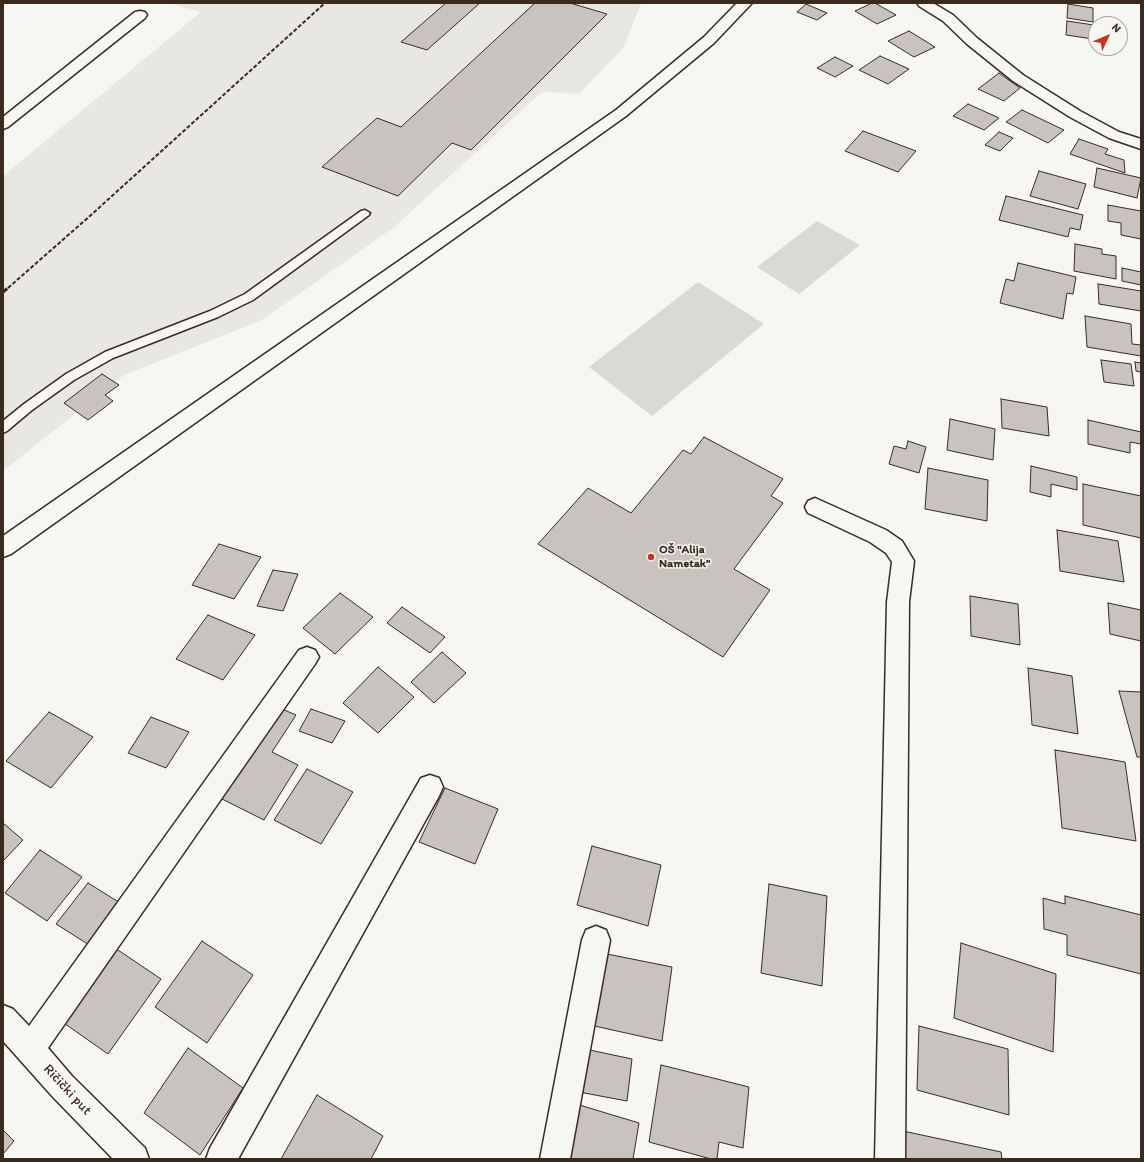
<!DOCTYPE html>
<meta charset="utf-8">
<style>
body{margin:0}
#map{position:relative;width:1144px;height:1162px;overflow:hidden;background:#f6f6f2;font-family:Itim,sans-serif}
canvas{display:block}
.frame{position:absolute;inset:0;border:4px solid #3b2a1e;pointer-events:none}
.north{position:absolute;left:1088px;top:16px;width:40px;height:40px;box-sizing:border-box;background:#f6f6f2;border:1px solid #aba49d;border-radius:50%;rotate:46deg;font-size:11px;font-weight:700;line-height:16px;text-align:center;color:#3b2a1e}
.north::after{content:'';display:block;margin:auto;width:14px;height:18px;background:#c8321e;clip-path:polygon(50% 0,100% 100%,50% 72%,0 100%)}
</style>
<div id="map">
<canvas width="1144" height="1162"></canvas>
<div class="frame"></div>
<div class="north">N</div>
</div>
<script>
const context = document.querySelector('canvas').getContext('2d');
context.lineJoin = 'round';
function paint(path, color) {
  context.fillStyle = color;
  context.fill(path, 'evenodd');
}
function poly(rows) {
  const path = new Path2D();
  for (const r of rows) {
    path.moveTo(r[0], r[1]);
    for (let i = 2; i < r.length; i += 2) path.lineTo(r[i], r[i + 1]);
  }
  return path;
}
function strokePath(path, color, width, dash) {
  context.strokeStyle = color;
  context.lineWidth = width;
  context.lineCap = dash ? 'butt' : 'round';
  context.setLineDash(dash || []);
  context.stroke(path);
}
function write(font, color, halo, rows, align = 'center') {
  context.font = font + ' Itim,sans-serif';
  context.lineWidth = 3;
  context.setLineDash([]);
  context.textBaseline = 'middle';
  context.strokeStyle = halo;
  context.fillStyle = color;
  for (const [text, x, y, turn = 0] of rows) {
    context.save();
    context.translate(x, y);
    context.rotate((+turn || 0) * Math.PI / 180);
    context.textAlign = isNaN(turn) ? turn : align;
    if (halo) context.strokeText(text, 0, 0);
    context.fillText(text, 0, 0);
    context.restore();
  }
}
paint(poly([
 [169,3,641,3,624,47,579,94,542,92,393,228,262,320,124,375,3,471,3,176,201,12]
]), '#e8e7e2');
paint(poly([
 [817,221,860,245,799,294,757,267],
 [698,282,764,324,652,416,589,367]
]), '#dad9d3');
const building = poly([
 [446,3,480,3,427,50,401,42,446,3],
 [535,3,570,3,607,14,471,150,452,143,398,196,322,167,377,118,401,127,535,3],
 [872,3,875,3,896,15,877,24,855,11,872,3],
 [806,4,827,13,817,20,797,12,806,4],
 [1068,4,1093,8,1093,22,1067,18,1068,4],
 [1067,21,1094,25,1093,39,1066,35,1067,21],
 [909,31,935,47,914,57,888,41,909,31],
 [880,56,909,69,888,84,859,70,880,56],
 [835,57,853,66,835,77,817,68,835,57],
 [999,73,1020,88,1004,101,978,89,999,73],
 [968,104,999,118,984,130,953,116,968,104],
 [1022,110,1064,130,1048,143,1006,122,1022,110],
 [863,131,916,151,898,172,845,151,863,131],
 [999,132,1013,138,1000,151,985,145,999,132],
 [1079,139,1108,149,1105,154,1124,160,1125,173,1070,154,1079,139],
 [1097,168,1141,178,1137,198,1094,187,1097,168],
 [1039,171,1086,184,1078,209,1030,196,1039,171],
 [1006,196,1083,215,1080,230,1070,228,1068,237,999,220,1006,196],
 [1108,205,1141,211,1141,239,1121,235,1121,223,1108,221,1108,205],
 [1075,244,1102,249,1102,254,1116,256,1116,279,1074,271,1075,244],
 [1018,263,1076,277,1073,294,1067,293,1063,319,1000,303,1006,279,1014,281,1018,263],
 [1122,268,1141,272,1141,285,1122,281,1122,268],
 [1098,284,1141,291,1141,311,1099,304,1098,284],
 [1085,316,1131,324,1132,344,1141,345,1141,356,1087,347,1085,316],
 [1101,360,1131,364,1134,386,1104,382,1101,360],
 [1135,362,1141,363,1141,372,1136,371,1135,362],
 [102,374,119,385,105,395,113,401,88,420,64,403,102,374],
 [1001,399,1047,407,1049,436,1002,428,1001,399],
 [950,419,995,429,993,460,947,450,950,419],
 [1088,420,1141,432,1141,444,1130,442,1130,453,1088,444,1088,420],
 [704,437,783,479,771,496,783,503,734,569,770,590,723,657,538,544,588,488,631,513,683,450,691,454,704,437],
 [908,441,926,447,919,473,889,464,894,446,906,449,908,441],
 [1031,466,1077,477,1077,490,1051,484,1051,497,1030,492,1031,466],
 [928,468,988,480,987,521,925,509,928,468],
 [1083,484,1141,496,1141,538,1083,525,1083,484],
 [1057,530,1118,541,1124,582,1060,571,1057,530],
 [219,544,261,557,234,599,192,585,219,544],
 [273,570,298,574,283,611,257,606,273,570],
 [340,593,373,617,335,654,303,628,340,593],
 [970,596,1018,604,1020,645,971,636,970,596],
 [1108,603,1141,610,1141,641,1110,634,1108,603],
 [402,607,445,637,430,653,387,623,402,607],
 [208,615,255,635,223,680,176,659,208,615],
 [442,652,466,673,434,703,411,682,442,652],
 [378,667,414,697,378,733,343,703,378,667],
 [1028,668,1072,676,1078,734,1032,725,1028,668],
 [1119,691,1141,692,1141,757,1137,757,1119,691],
 [275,706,296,715,272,752,298,765,264,820,216,796,275,706],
 [311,709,345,721,332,743,299,731,311,709],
 [49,712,93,737,51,788,6,761,49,712],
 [151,717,189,732,166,768,128,753,151,717],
 [1055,750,1125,762,1136,841,1062,828,1055,750],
 [307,769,353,792,321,844,274,820,307,769],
 [445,788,498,809,475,864,419,842,445,788],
 [3,823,23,840,3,861,3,823],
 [592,846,661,865,648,926,577,905,592,846],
 [40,850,82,877,47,921,5,893,40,850],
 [88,883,125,906,94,948,56,924,88,883],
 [769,884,827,896,822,986,761,973,769,884],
 [1065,896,1141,915,1141,974,1067,955,1067,935,1044,929,1043,898,1065,904,1065,896],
 [202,941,253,975,207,1043,155,1007,202,941],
 [961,943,1056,974,1053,1052,954,1018,961,943],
 [115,948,161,979,108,1054,61,1021,115,948],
 [602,953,672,967,662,1041,590,1025,602,953],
 [919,1026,1008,1049,1009,1115,917,1090,919,1026],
 [188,1048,243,1088,200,1155,144,1113,188,1048],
 [585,1049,632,1059,627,1101,579,1092,585,1049],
 [661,1065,749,1087,743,1148,719,1142,717,1159,711,1159,649,1142,661,1065],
 [317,1095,383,1136,371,1159,281,1159,317,1095],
 [576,1104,639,1123,633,1159,564,1159,576,1104],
 [3,1130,14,1141,3,1154,3,1130],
 [903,1131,1001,1152,1002,1159,903,1159,903,1131]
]);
paint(building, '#c8c3be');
strokePath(building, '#3b2a1e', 1);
const lane = poly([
 [365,210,370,213,369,215,253,300,218,317,113,358,74,380,32,410,7,431,3,433,3,421,24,404,66,374,105,352,210,311,245,294,361,211,365,210]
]);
const street = poly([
 [917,3,933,3,953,15,977,38,1023,75,1080,111,1119,132,1141,139,1141,149,1109,138,1070,117,1013,81,967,44,943,21,919,6,917,3],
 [140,11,145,12,147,15,145,18,8,127,3,129,3,117,135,12,140,11],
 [815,498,886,530,902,541,914,561,909,602,905,1159,875,1159,887,602,892,562,886,553,870,542,808,513,805,507,808,501,815,498],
 [307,647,315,650,319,657,315,664,48,1048,72,1076,145,1148,149,1159,113,1159,52,1096,3,1041,3,1005,13,1009,29,1026,299,650,307,647],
 [430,775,439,778,443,787,439,796,238,1159,206,1159,210,1148,421,778,430,775],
 [596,926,606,930,610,940,570,1159,540,1159,582,940,586,930,596,926]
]);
const primary = poly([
 [737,3,752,3,714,43,626,116,11,554,3,557,3,536,616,110,704,37,737,3]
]);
strokePath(lane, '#3b2a1e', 3);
strokePath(street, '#3b2a1e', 3);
strokePath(primary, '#3b2a1e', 3);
paint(lane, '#f6f6f2');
paint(street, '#f6f6f2');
paint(primary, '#f6f6f2');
strokePath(poly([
 [8,288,91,215,325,3]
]), '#3b2a1e', 2, [4, 2]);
strokePath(poly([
 [3,292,9,287]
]), '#3b2a1e', 3, [5.5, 3]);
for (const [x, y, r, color] of [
 [651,557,4,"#c8321e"]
]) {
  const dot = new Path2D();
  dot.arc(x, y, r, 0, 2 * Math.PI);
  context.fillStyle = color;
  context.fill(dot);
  strokePath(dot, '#f6f6f2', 1.5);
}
write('bold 12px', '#3b2a1e', '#f6f6f2', [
 ["OŠ \"Alija",659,550],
 ["Nametak\"",659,564]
], 'left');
write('14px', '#3b2a1e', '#f6f6f2', [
 ["Ričički put",67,1090,47]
]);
</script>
